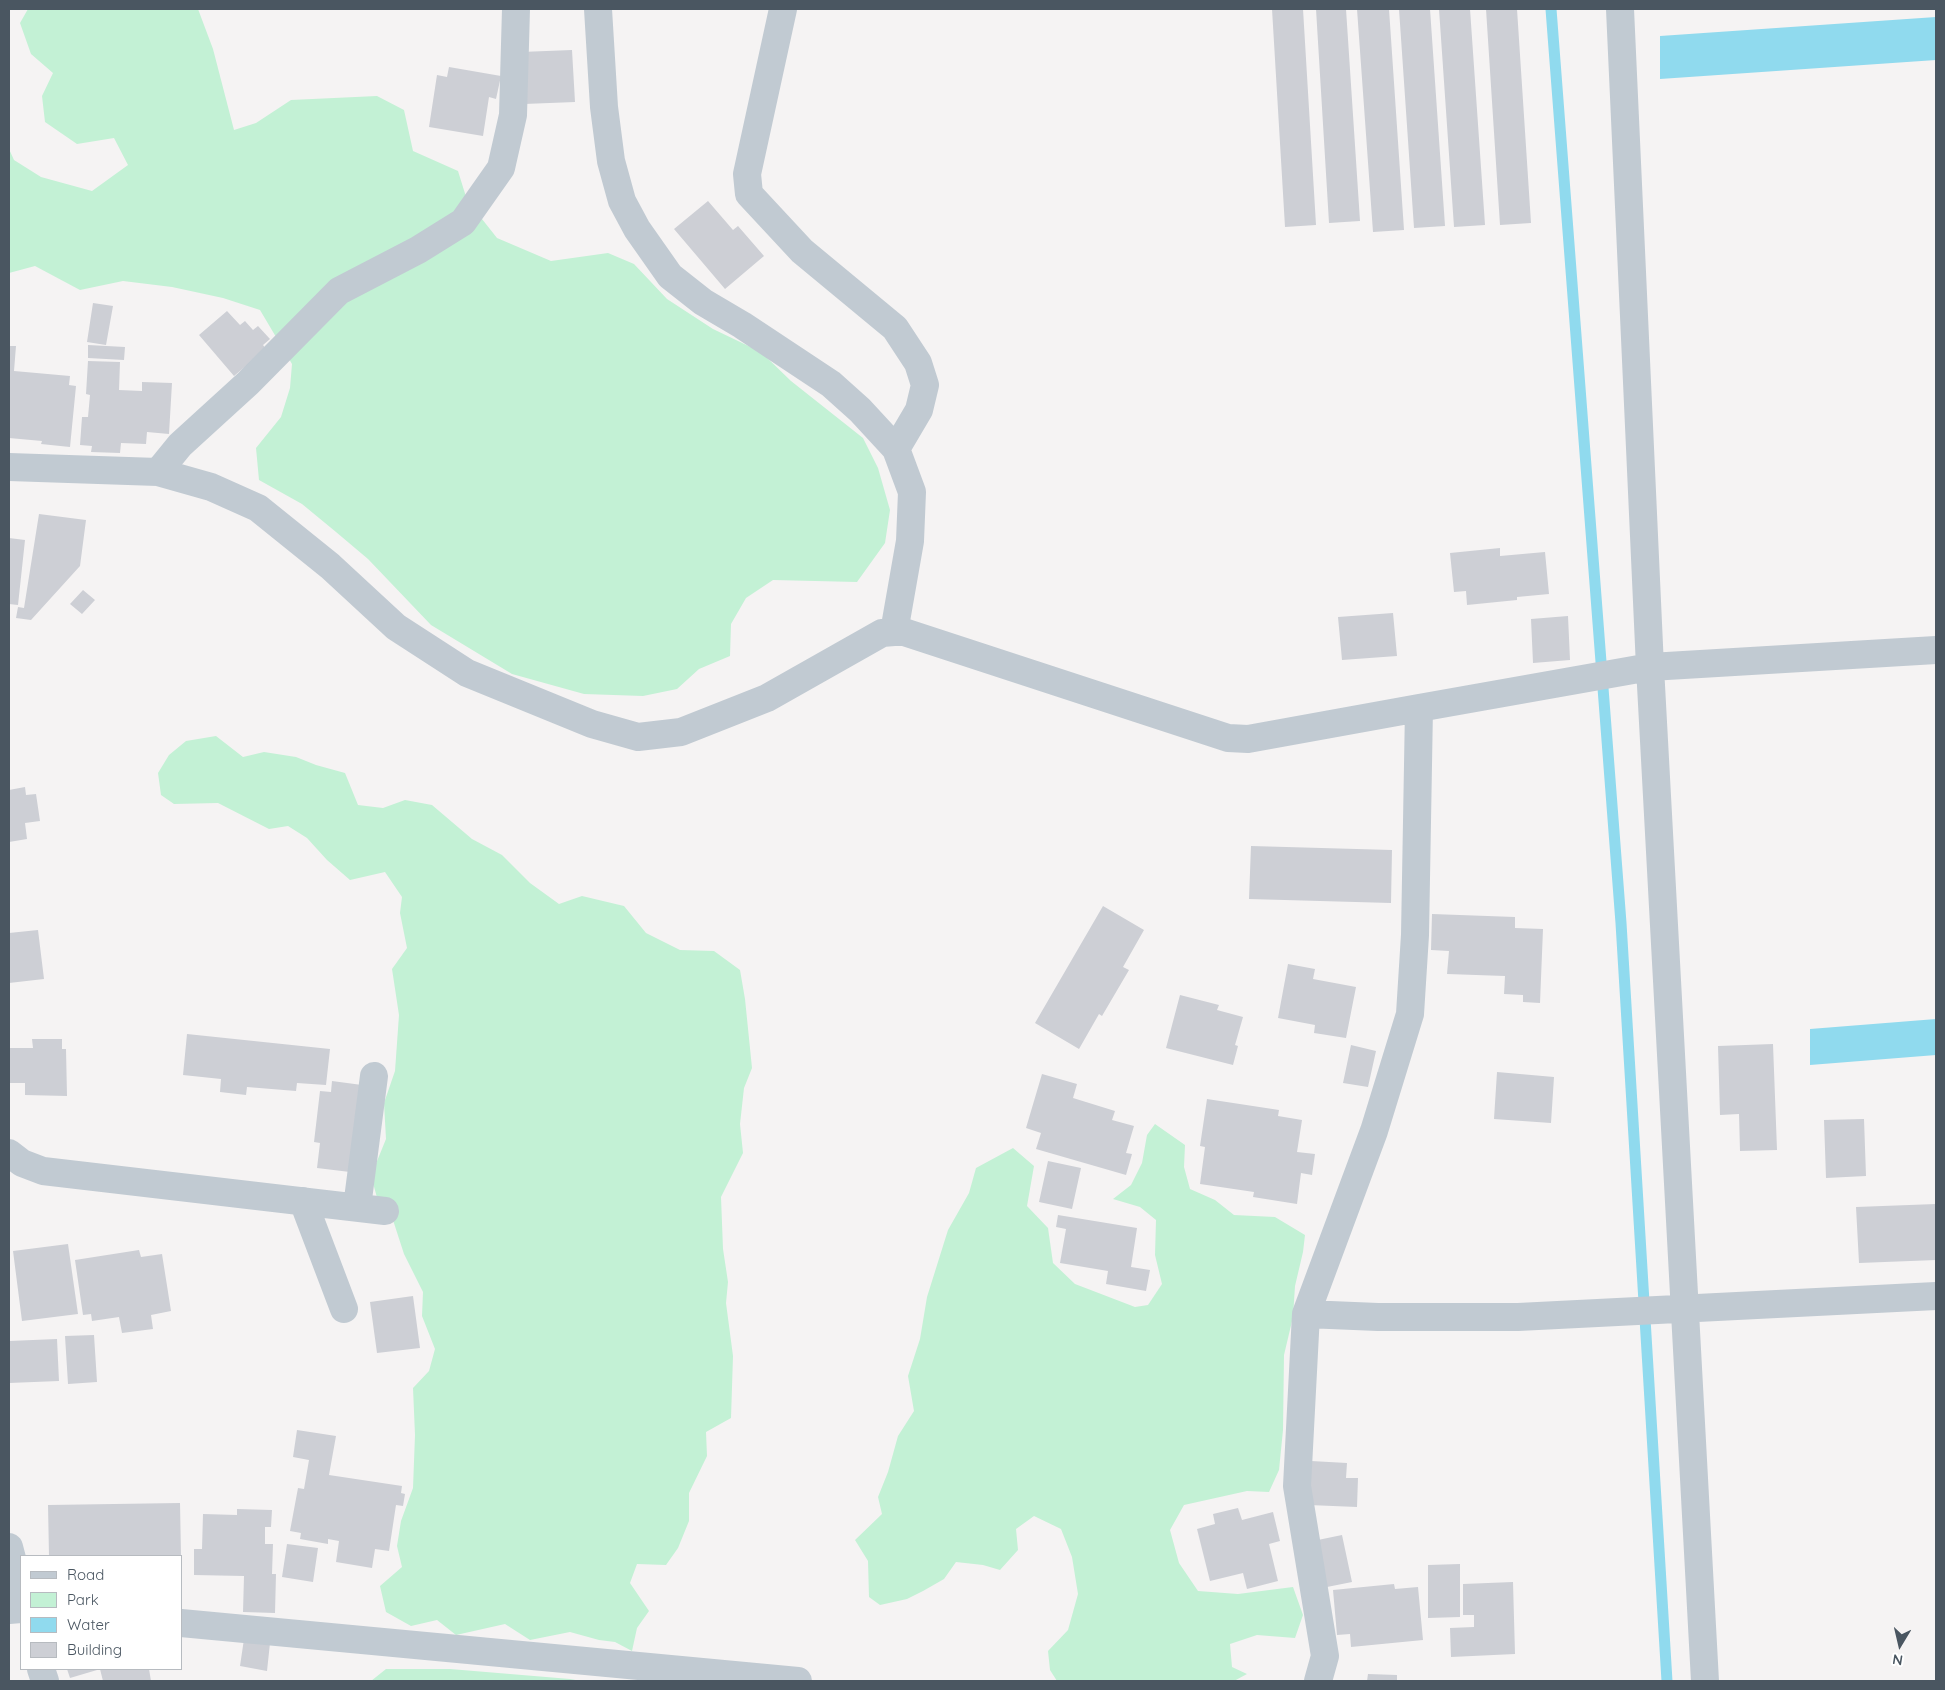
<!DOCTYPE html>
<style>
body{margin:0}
#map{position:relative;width:1945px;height:1690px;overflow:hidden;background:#f5f3f3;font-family:Quicksand,sans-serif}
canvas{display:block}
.frame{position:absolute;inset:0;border:10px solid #4a5661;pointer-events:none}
.legend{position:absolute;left:20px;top:1555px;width:162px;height:115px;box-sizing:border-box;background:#fff;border:1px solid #b7bbc0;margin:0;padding:6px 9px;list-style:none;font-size:15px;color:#4a5661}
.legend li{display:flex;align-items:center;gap:10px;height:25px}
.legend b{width:25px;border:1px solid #b7bbc0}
.north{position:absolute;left:1875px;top:1620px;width:50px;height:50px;-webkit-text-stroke:4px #fff;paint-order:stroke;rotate:189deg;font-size:14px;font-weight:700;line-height:20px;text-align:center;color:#4a5661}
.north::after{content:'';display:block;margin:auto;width:18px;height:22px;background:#4a5661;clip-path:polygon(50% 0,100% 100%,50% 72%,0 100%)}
</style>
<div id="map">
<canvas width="1945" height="1690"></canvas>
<div class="frame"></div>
<ul class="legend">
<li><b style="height:6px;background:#c1cad2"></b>Road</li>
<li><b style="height:14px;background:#c3f1d5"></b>Park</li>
<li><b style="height:14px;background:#90daee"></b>Water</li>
<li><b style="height:14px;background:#cdcfd5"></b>Building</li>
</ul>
<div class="north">N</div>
</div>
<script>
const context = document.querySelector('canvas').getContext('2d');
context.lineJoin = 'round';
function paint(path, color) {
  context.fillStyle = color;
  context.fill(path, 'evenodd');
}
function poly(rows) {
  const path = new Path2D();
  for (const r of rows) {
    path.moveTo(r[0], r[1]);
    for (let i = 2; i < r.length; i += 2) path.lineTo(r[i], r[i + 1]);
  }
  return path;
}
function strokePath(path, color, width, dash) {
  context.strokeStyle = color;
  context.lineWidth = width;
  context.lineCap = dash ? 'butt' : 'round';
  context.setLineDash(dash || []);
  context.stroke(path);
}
paint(poly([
 [28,9,198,9,213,49,234,130,256,123,291,100,377,96,404,110,413,151,458,171,467,200,497,238,551,261,608,253,634,264,667,299,713,329,761,352,791,381,863,438,878,468,890,510,885,543,857,582,773,580,746,598,731,624,730,656,699,669,677,689,643,696,584,694,512,674,431,625,368,559,336,532,302,504,259,480,256,448,281,417,290,388,292,364,260,310,223,298,172,287,123,281,80,290,35,266,9,273,9,149,14,160,41,177,92,191,128,165,114,138,77,144,45,122,42,96,53,73,31,54,20,23],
 [216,736,243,757,264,752,296,757,316,765,345,773,358,805,383,808,405,800,432,805,472,839,502,855,530,883,559,904,582,896,624,906,646,933,680,950,714,951,740,970,745,999,752,1068,744,1088,740,1124,743,1153,721,1197,723,1249,728,1282,726,1303,733,1356,731,1418,706,1432,707,1456,689,1493,689,1521,678,1548,666,1565,637,1564,630,1583,649,1611,637,1628,632,1651,615,1642,599,1640,570,1632,530,1640,505,1624,456,1635,437,1620,411,1626,386,1612,380,1586,402,1567,397,1546,401,1521,413,1488,415,1435,413,1388,429,1371,435,1349,422,1316,423,1292,404,1254,392,1217,378,1201,371,1176,386,1139,384,1103,395,1071,399,1015,392,969,407,948,400,913,402,897,385,872,350,880,327,860,307,838,288,826,269,829,218,803,174,804,161,795,158,773,169,755,186,741],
 [1155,1124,1185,1145,1184,1167,1190,1189,1215,1200,1234,1215,1275,1217,1305,1235,1303,1252,1295,1286,1293,1317,1284,1355,1283,1430,1279,1470,1269,1492,1247,1491,1184,1505,1170,1530,1179,1563,1198,1591,1238,1594,1293,1587,1303,1615,1295,1638,1257,1635,1230,1644,1232,1667,1247,1674,1234,1681,1057,1681,1050,1670,1048,1651,1068,1630,1078,1594,1072,1557,1061,1529,1034,1516,1016,1529,1018,1550,1000,1570,983,1565,956,1562,944,1579,923,1591,907,1599,880,1605,869,1597,868,1561,855,1540,882,1514,878,1497,888,1472,898,1436,914,1411,908,1376,920,1339,927,1297,948,1230,969,1193,976,1168,1013,1148,1034,1166,1027,1206,1048,1228,1053,1263,1075,1284,1135,1307,1148,1305,1162,1284,1155,1255,1156,1220,1140,1207,1113,1199,1131,1185,1142,1163,1147,1135],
 [386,1669,450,1669,570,1679,581,1681,371,1681]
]), '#c3f1d5');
paint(poly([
 [1936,17,1936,60,1660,79,1660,36],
 [1936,1019,1936,1055,1810,1065,1810,1029]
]), '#90daee');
strokePath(poly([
 [1551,9,1621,923,1667,1681]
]), '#90daee', 11);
paint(poly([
 [1272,9,1303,9,1316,225,1285,227],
 [1316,9,1346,9,1360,221,1329,223],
 [1357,9,1389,9,1404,230,1373,232],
 [1399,9,1430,9,1445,226,1414,228],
 [1439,9,1470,9,1485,225,1454,227],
 [1486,9,1517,9,1531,223,1500,225],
 [572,50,575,102,524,104,521,52],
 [449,67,501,76,496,99,489,97,483,136,429,127,437,75,447,77],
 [708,201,733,230,738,226,764,256,725,289,674,229],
 [93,303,113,306,106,345,87,342],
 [227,311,240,325,245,321,253,330,258,326,270,339,263,345,266,349,234,376,199,335],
 [88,345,125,347,124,360,88,358],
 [9,346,16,346,14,371,70,376,69,385,76,386,70,447,41,444,42,441,9,438],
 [88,361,120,362,119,390,142,391,142,382,172,383,169,434,147,432,146,444,121,443,120,453,91,452,92,446,80,445,82,417,88,417,90,395,86,394],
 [39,514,86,520,80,566,31,620,16,618,18,607,24,608],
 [9,538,25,540,18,605,9,604],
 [1500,548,1500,556,1545,552,1549,594,1517,597,1517,600,1467,605,1466,591,1454,592,1450,553],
 [83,590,95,600,82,614,70,604],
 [1393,613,1397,656,1342,660,1338,617],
 [1568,616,1570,660,1533,663,1531,619],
 [25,787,26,795,36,794,40,821,25,823,27,839,9,842,9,790],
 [1251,846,1392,850,1391,903,1249,899],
 [1103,906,1144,930,1123,967,1129,970,1102,1016,1099,1014,1079,1049,1035,1023],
 [1432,914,1515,917,1515,928,1543,929,1540,1003,1523,1002,1523,995,1504,994,1505,976,1447,974,1449,951,1431,950],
 [38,930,44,979,9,983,9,933],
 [1288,964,1315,969,1313,979,1356,987,1346,1038,1314,1033,1315,1025,1278,1018],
 [1180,995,1219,1005,1217,1010,1243,1017,1235,1045,1238,1046,1233,1065,1166,1048],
 [187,1034,330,1049,326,1085,297,1083,296,1091,247,1087,246,1095,220,1092,221,1079,183,1075],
 [32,1039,62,1039,62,1049,66,1049,67,1096,25,1095,25,1083,9,1083,9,1048,33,1048],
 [1773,1044,1777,1150,1740,1151,1739,1114,1720,1115,1718,1046],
 [1351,1045,1376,1051,1368,1087,1343,1083],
 [1497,1072,1554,1077,1551,1123,1494,1119],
 [1042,1074,1077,1084,1073,1098,1115,1111,1112,1120,1134,1126,1126,1153,1132,1154,1126,1175,1036,1149,1041,1133,1026,1128],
 [332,1081,362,1085,350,1172,317,1168,320,1143,314,1142,320,1091,331,1092],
 [1207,1099,1279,1110,1278,1116,1302,1120,1297,1152,1315,1154,1312,1175,1301,1173,1297,1204,1253,1197,1254,1192,1200,1184,1205,1147,1200,1146],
 [1864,1119,1866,1176,1826,1178,1824,1120],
 [1048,1161,1081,1168,1072,1209,1039,1202],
 [1936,1204,1936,1260,1859,1263,1856,1207],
 [1058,1215,1137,1228,1131,1267,1150,1270,1146,1291,1106,1284,1108,1271,1060,1263,1066,1229,1056,1227],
 [68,1244,78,1314,22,1321,13,1251],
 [139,1250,141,1257,162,1254,171,1311,151,1315,153,1329,122,1333,119,1317,92,1321,91,1314,83,1315,75,1260],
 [413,1296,420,1348,377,1353,370,1302],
 [94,1335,97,1382,68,1384,65,1336],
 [57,1339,59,1381,9,1383,9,1341],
 [297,1430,336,1436,329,1475,402,1486,401,1493,405,1494,403,1506,396,1505,389,1551,375,1549,372,1568,336,1562,339,1541,328,1539,328,1544,300,1539,301,1533,290,1531,298,1488,304,1489,309,1460,293,1457],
 [1311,1461,1347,1463,1346,1478,1358,1478,1357,1507,1309,1505],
 [180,1503,181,1556,49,1556,48,1505],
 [1238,1508,1242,1520,1273,1512,1280,1541,1269,1544,1278,1581,1247,1589,1243,1573,1210,1581,1197,1529,1215,1524,1213,1514],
 [237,1509,272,1510,271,1527,265,1527,265,1544,273,1544,272,1574,276,1574,275,1613,243,1612,244,1576,194,1575,194,1549,202,1549,203,1514,237,1515],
 [1342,1535,1352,1582,1322,1588,1313,1541],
 [287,1544,318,1548,313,1582,282,1577],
 [1460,1564,1460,1617,1428,1618,1428,1565],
 [1513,1582,1515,1654,1451,1657,1450,1628,1474,1627,1474,1615,1463,1615,1463,1584],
 [1394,1584,1395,1589,1418,1587,1423,1640,1351,1647,1350,1634,1337,1635,1333,1590],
 [244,1639,270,1643,267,1671,240,1666],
 [67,1669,96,1669,97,1670,70,1678],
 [100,1669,129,1669,129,1670,149,1669,151,1681,103,1681],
 [1368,1674,1397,1675,1397,1681,1367,1681]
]), '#cdcfd5');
strokePath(poly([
 [598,9,604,107,611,161,622,201,637,229,670,276,703,302,742,325,831,384,860,410,896,449,912,492,910,541,894,632],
 [783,9,747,174,749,194,802,251,895,328,918,363,925,385,919,410,896,449],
 [1620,9,1650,667,1705,1681],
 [9,467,158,472,211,487,258,508,330,566,396,627,467,673,592,724,638,737,681,732,767,698,882,633,894,632,904,632,1228,738,1248,739,1419,708,1415,935,1410,1014,1374,1131,1306,1314,1297,1486,1325,1656,1318,1681],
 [158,472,180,445,248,383,339,291,418,250,463,222,501,168,513,115,516,9],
 [1419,708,1650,667,1936,650],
 [9,1153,22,1163,43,1171,385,1211],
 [303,1201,344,1309],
 [357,1207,374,1076],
 [1306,1314,1378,1317,1518,1317,1936,1296],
 [9,1547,21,1593],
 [9,1610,21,1609],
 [181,1623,798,1681],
 [41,1669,45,1681]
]), '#c1cad2', 28);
</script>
